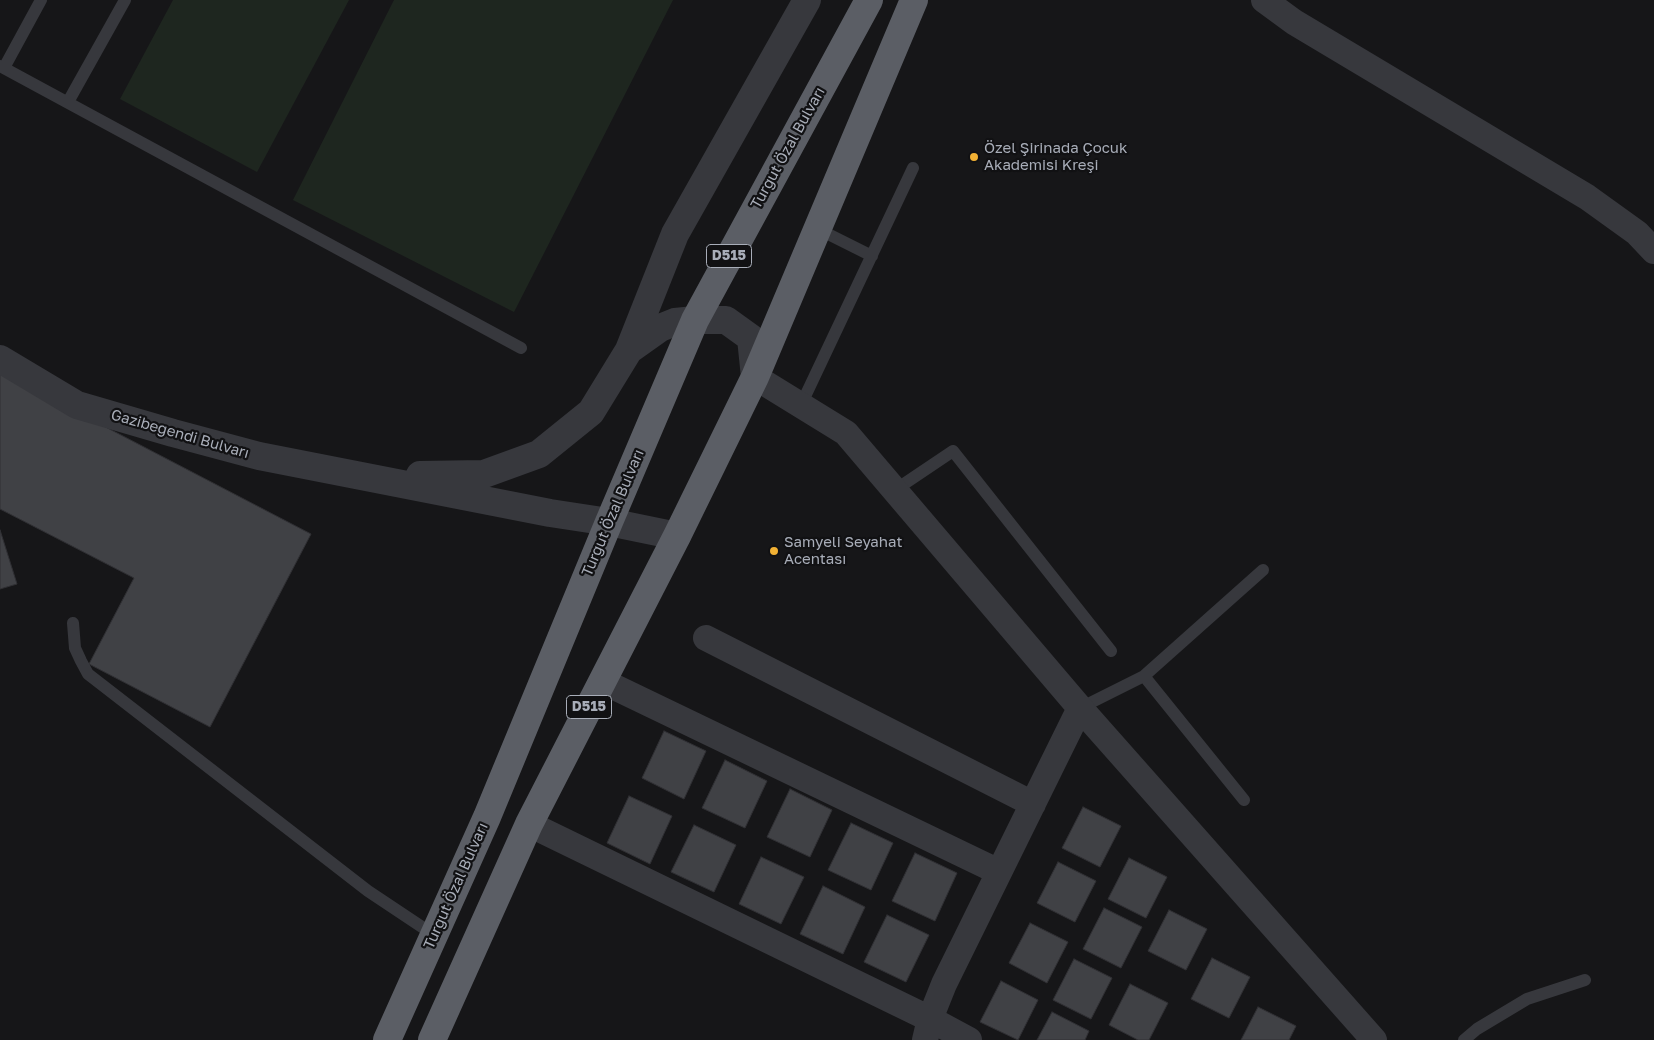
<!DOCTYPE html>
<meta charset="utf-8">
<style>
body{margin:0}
canvas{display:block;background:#161618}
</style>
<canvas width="1654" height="1040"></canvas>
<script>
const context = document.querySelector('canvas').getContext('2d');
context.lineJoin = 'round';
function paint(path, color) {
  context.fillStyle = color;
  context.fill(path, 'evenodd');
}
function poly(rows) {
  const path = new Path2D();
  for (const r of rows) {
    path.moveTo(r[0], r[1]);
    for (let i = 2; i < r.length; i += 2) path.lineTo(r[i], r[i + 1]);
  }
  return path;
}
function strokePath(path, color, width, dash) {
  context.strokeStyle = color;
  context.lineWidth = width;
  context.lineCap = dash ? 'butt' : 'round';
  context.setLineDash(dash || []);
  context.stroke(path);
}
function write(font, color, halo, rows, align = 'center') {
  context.font = font + ' "Golos Text",sans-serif';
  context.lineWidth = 4.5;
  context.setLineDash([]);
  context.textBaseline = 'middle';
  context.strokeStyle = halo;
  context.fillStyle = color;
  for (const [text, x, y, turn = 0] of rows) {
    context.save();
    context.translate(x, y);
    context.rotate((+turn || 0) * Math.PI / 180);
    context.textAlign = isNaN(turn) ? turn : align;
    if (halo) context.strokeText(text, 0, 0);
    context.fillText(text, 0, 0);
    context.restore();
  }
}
paint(poly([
 [173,0,349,0,257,172,120,99],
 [394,0,673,0,514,312,293,200]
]), '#1e261f');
const building = poly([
 [0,372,311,534,210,727,89,664,134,578,0,509,0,372],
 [0,530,17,584,0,589,0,530],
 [664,731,706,751,684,799,642,778,664,731],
 [725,760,767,781,745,828,702,808,725,760],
 [790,789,832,810,810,857,767,837,790,789],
 [629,796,672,816,650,864,607,843,629,796],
 [1083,807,1121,826,1100,867,1062,848,1083,807],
 [851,823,893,843,871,890,828,870,851,823],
 [694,825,736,845,714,892,671,872,694,825],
 [915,853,957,873,935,921,892,901,915,853],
 [761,857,804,877,781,924,739,904,761,857],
 [1129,858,1167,877,1146,918,1108,899,1129,858],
 [1058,862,1096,881,1075,922,1037,903,1058,862],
 [823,886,865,907,843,954,800,934,823,886],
 [1104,908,1142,927,1121,968,1083,949,1104,908],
 [1169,910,1207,929,1186,970,1148,951,1169,910],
 [887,915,929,935,906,982,864,962,887,915],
 [1030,923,1068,942,1047,983,1009,963,1030,923],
 [1212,958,1250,977,1229,1018,1191,999,1212,958],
 [1074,959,1112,978,1091,1019,1053,1000,1074,959],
 [1001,981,1038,1000,1018,1040,980,1022,1001,981],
 [1130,984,1168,1003,1149,1040,1138,1040,1109,1025,1130,984],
 [1258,1007,1296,1026,1289,1040,1241,1040,1258,1007],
 [1052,1012,1089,1031,1085,1040,1037,1040,1052,1012]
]);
paint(building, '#404145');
strokePath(building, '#303034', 1);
strokePath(poly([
 [0,66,521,348],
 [4,68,41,0],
 [68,102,125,0],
 [818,229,872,256],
 [801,405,913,168],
 [895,490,953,451,1111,651],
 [73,623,75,648,81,661,88,674,368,891,434,935],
 [1144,676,1244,800],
 [1080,708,1144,676,1263,570],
 [1464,1040,1477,1029,1527,999,1585,980]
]), '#37383d', 12);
strokePath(poly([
 [1264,0,1294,22,1587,197,1637,233,1654,251],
 [755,377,846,433,1080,708,1374,1040],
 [706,638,1033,804],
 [602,681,999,872],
 [529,824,930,1019,969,1040],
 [925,1040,930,1019,944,984,1080,708]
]), '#37383d', 26);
strokePath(poly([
 [629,350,675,234,807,0],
 [0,359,77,405,173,433,259,456,550,513,609,522,677,536],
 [420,475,484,474,539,454,591,412,629,350,660,328,675,322,695,320,726,320,751,338,755,377]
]), '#37383d', 28);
strokePath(poly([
 [387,1040,487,817,609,522,695,320,869,0],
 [432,1040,529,824,677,536,755,377,914,0]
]), '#5b5e65', 28);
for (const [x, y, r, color] of [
 [974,157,5,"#f2b134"],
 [774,551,5,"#f2b134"]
]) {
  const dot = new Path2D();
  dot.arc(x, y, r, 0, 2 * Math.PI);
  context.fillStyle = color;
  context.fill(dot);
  strokePath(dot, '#111113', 2);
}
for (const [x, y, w] of [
 [729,256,45],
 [589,707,45]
]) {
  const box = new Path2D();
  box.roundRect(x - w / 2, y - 11.5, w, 23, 4);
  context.fillStyle = '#111113';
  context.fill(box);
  strokePath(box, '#a8adb8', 1);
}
write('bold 14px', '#a8adb8', null, [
 ["D515",729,256],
 ["D515",589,707]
]);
write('15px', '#a8adb8', '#111113', [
 ["Turgut Özal Bulvarı",788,148,-61],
 ["Gazibeğendi Bulvarı",180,434,16],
 ["Turgut Özal Bulvarı",613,513,-67],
 ["Turgut Özal Bulvarı",456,886,-66]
]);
write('15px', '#a8adb8', '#111113', [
 ["Özel Şirinada Çocuk",984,148],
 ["Akademisi Kreşi",984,165],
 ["Samyeli Seyahat",784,542],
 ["Acentası",784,559]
], 'left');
</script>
